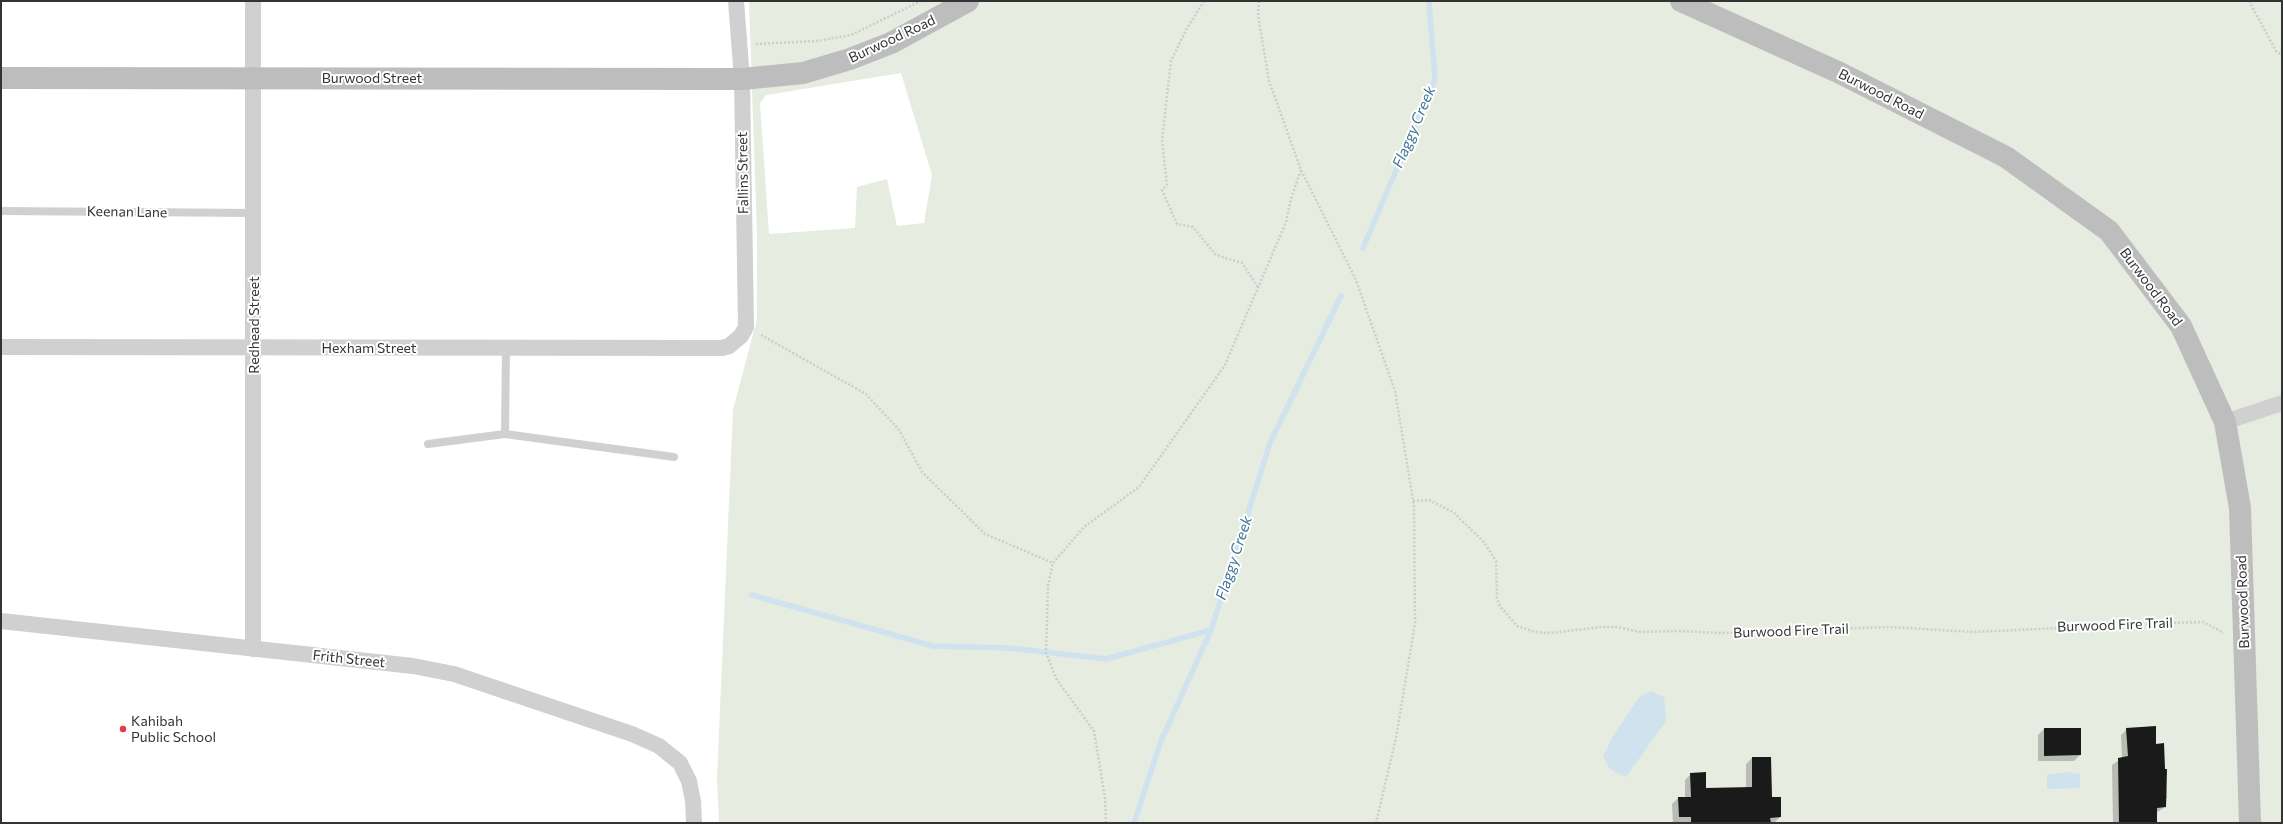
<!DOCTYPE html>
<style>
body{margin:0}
#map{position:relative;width:2283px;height:824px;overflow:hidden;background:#fff;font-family:Commissioner,sans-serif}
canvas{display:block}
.frame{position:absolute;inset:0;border:2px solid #333;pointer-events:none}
</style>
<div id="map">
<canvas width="2283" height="824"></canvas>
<div class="frame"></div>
</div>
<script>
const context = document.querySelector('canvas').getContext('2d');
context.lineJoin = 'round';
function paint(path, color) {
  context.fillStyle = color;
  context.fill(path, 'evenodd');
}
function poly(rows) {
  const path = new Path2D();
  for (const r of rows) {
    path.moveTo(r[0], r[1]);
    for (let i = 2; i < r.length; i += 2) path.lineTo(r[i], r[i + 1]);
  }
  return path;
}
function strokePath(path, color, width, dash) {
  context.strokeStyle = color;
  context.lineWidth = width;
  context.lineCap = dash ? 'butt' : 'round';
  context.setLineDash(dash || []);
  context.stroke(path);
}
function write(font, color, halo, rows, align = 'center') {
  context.font = font + ' Commissioner,sans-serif';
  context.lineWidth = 4;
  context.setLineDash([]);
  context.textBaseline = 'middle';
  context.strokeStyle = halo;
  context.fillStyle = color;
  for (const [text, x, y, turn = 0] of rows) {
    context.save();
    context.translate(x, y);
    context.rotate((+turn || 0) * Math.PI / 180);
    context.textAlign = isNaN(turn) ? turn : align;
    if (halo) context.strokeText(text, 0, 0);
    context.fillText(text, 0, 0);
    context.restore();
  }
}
paint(poly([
 [749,1,2282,1,2282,823,719,823,717,778,733,410,757,319,757,235],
 [901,73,932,175,924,223,897,226,887,179,857,187,855,228,769,234,760,103,766,95]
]), '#e6ecdf');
paint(poly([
 [1651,691,1664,697,1666,721,1626,777,1610,769,1603,757,1613,736,1640,696],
 [2066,772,2080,774,2080,788,2047,789,2047,775]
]), '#cfe2ee');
paint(poly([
 [2044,729,2080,755,2074,761,2038,761,2038,735],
 [2127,729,2155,745,2163,744,2167,798,2164,801,2165,807,2156,813,2155,823,2113,823,2112,765,2122,758,2121,735],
 [1752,758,1780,817,1774,823,1673,823,1672,804,1678,798,1685,798,1685,780,1691,774,1705,789,1746,788,1746,764]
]), '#0003');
strokePath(poly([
 [1363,248,1435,79,1429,1],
 [752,595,933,646,1009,648,1106,659,1211,630],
 [1134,823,1161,741,1211,630,1270,443,1341,296]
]), '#cfe2ee', 5.5);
paint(poly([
 [2156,726,2156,744,2164,743,2165,769,2167,769,2166,807,2157,808,2157,823,2119,823,2118,758,2128,756,2126,728],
 [2044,728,2081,728,2081,755,2044,756],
 [1752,757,1771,757,1772,797,1781,797,1781,817,1770,818,1771,823,1691,823,1691,817,1679,817,1678,797,1691,797,1690,773,1706,772,1706,788,1752,787]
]), '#1a1a1a');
strokePath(poly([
 [1204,1,1186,30,1171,61,1162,140,1167,185,1162,190,1177,224,1193,227,1216,255,1242,263,1258,287],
 [1259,1,1258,15,1269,81,1301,170,1356,280,1395,391,1414,506,1415,623,1396,738,1376,823],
 [2249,1,2276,51,2282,55],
 [756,44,817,41,851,35,921,1],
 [761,335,866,394,899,430,922,472,985,534,1053,563],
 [1413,501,1429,500,1453,512,1484,542,1496,561,1497,599,1500,606,1517,626,1535,632,1550,633,1602,627,1617,627,1640,632,1679,631,1721,633,1890,627,1973,632,2059,628,2110,628,2134,624,2203,622,2224,633],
 [1106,823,1105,798,1094,731,1057,680,1046,653,1048,585,1053,563,1084,527,1139,487,1225,365,1286,222,1291,199,1301,170]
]), '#cdcdcd', 2.5, [2, 2]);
strokePath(poly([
 [1,211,254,213],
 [506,348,505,434,674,457],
 [428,444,505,434]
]), '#d0d0d0', 8);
strokePath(poly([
 [1,347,722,348,729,346,741,336,746,327,742,79,736,1],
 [2225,422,2282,403],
 [1,621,413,666,454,674,632,734,659,746,680,763,689,781,693,801,694,823],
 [253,649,253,1]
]), '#d0d0d0', 16);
strokePath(poly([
 [1681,1,1840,73,2006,157,2109,231,2181,326,2225,422,2240,508,2250,823],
 [1,78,742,79,803,73,850,59,891,43,968,1]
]), '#bdbdbd', 22);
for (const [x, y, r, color] of [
 [123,729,4,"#e63946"]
]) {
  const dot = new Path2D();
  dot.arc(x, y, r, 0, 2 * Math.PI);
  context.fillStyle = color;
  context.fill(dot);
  strokePath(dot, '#fff', 1.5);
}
write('14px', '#333', '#fff', [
 ["Burwood Road",892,39,-25],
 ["Burwood Street",372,78],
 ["Burwood Road",1881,94,27],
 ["Fallins Street",743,173,-91],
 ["Keenan Lane",127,212,1],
 ["Burwood Road",2151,287,53],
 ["Redhead Street",254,325,-90],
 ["Hexham Street",369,348],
 ["Burwood Road",2243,602,-92],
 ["Burwood Fire Trail",2115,625,-2],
 ["Burwood Fire Trail",1791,631,-2],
 ["Frith Street",349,659,6]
]);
write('14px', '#333', '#fff', [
 ["Kahibah",131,721],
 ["Public School",131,737]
], 'left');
write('italic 15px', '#3f7597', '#fff', [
 ["Flaggy Creek",1414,127,-67],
 ["Flaggy Creek",1234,558,-72]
]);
</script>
